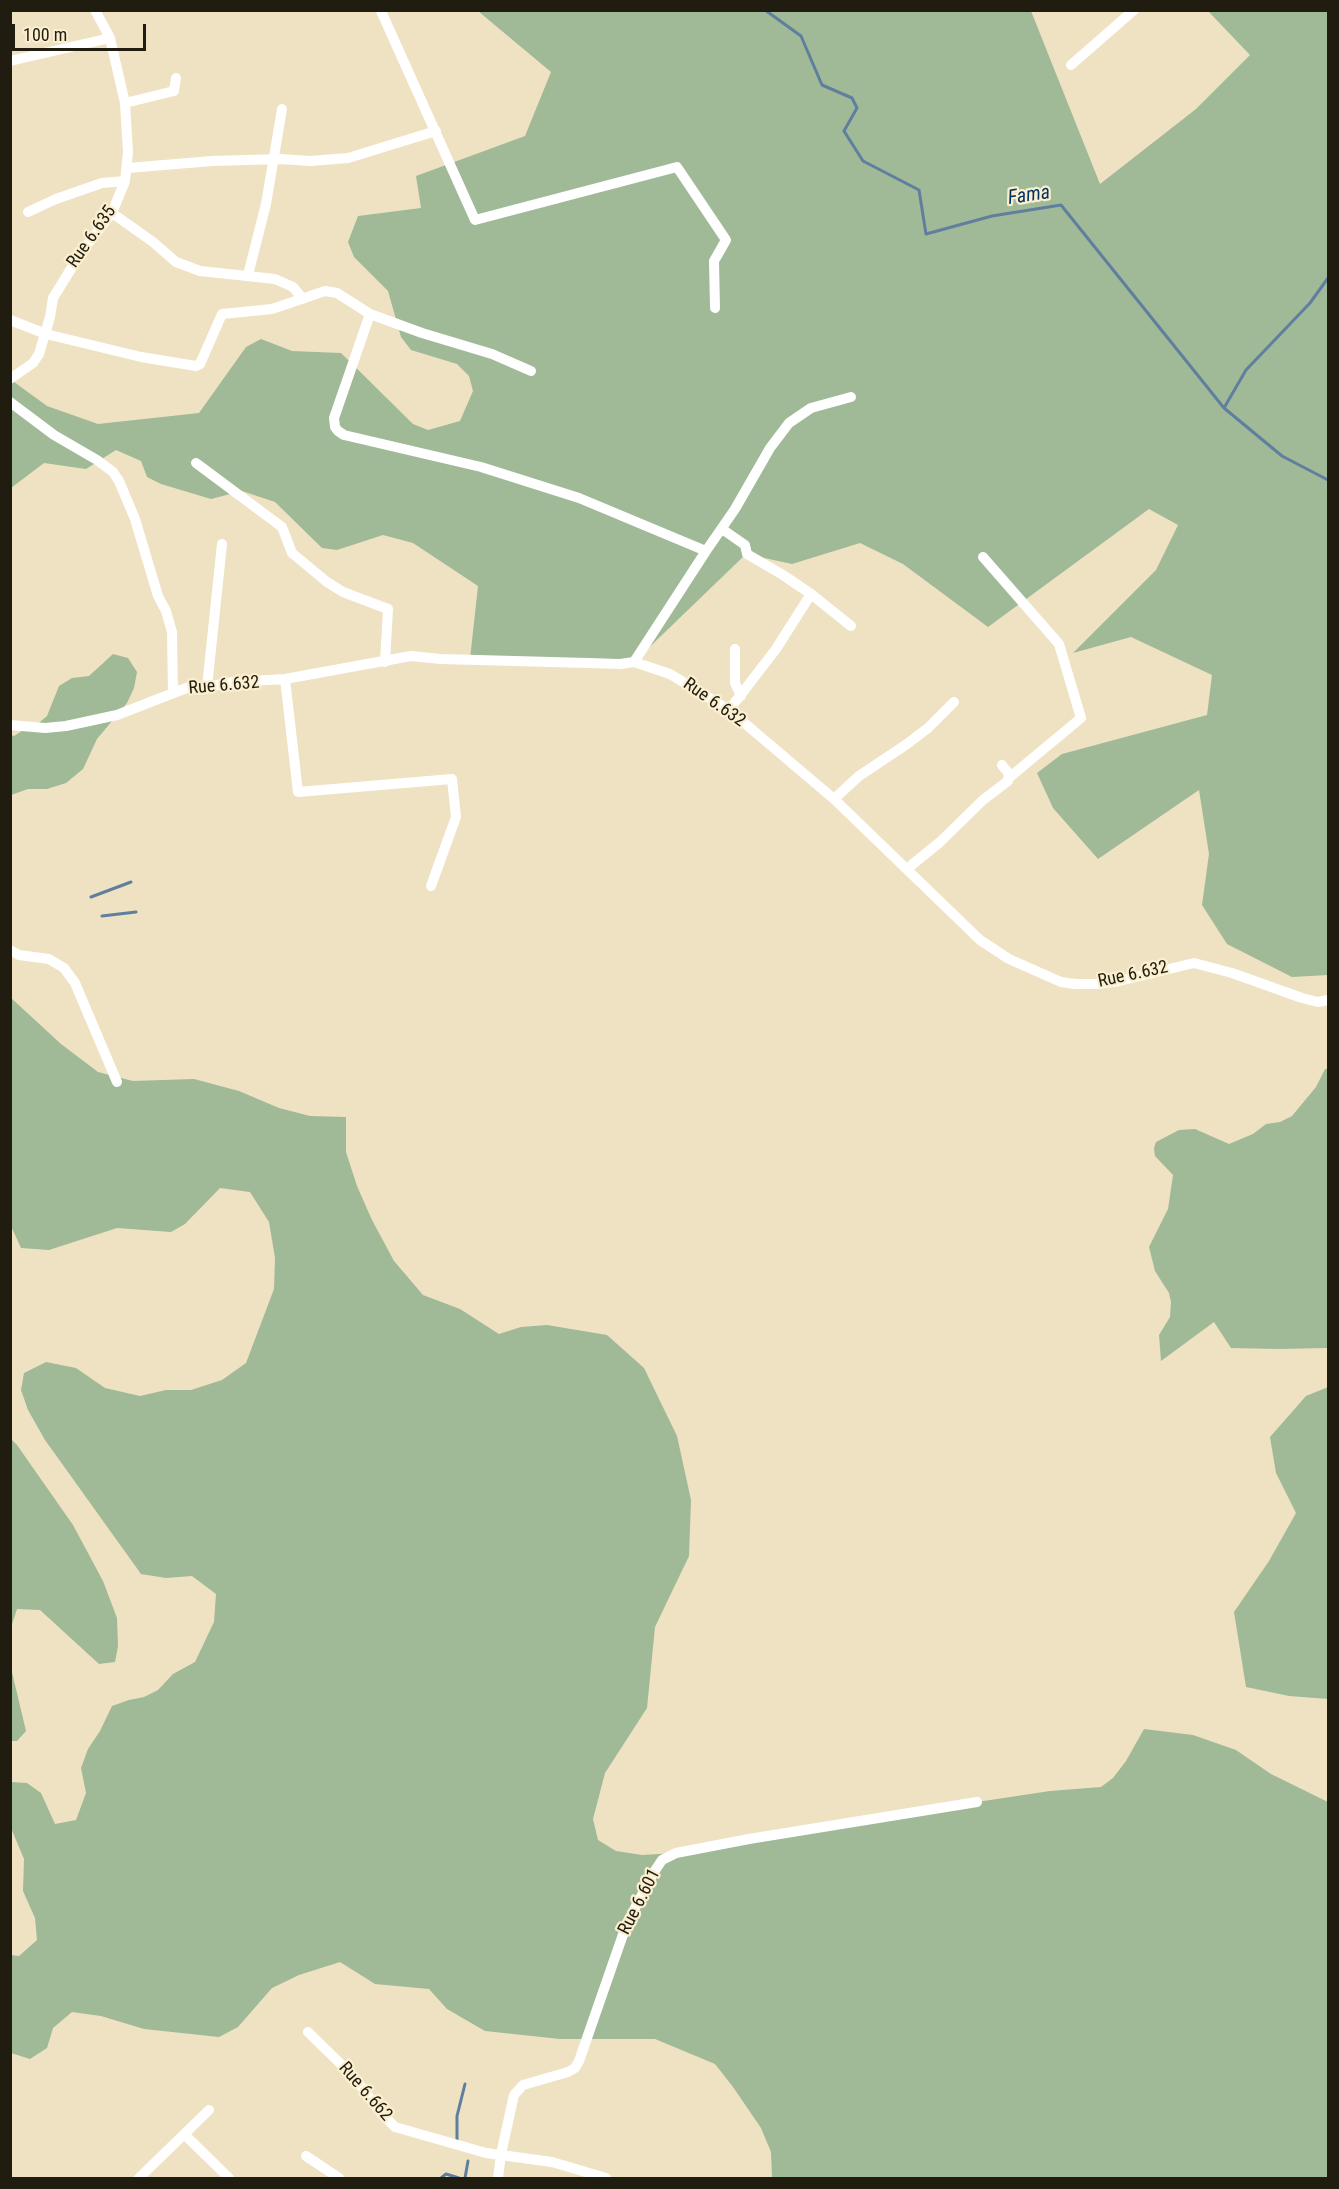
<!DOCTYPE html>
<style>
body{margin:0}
#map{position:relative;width:1339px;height:2189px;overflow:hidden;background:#eee2c3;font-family:"Roboto Condensed",sans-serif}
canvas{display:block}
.frame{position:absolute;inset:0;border:12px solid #201c10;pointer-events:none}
.scale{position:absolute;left:12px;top:24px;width:134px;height:27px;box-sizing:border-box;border:3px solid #201c10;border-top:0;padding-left:8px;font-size:18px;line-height:21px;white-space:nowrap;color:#201c10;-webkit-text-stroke:4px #fbefd0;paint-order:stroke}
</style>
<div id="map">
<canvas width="1339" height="2189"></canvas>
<div class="frame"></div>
<div class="scale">100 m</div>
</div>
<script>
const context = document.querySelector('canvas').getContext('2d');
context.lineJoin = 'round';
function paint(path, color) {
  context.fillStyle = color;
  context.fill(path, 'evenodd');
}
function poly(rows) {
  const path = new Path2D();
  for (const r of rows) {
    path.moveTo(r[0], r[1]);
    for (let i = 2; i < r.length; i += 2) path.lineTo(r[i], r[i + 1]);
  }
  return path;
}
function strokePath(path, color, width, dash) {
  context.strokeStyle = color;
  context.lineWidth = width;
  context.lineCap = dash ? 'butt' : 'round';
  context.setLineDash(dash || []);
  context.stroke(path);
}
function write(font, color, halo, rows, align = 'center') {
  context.font = font + ' "Roboto Condensed",sans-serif';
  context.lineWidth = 4.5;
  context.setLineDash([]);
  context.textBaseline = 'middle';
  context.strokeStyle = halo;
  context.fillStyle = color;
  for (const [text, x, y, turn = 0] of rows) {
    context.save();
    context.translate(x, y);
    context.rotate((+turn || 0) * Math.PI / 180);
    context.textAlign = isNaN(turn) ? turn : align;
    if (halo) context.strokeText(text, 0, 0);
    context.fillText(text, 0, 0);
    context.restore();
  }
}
paint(poly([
 [478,11,1031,11,1100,184,1196,109,1250,55,1208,11,1328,11,1328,975,1292,977,1227,944,1202,905,1209,854,1199,790,1098,859,1053,808,1037,773,1062,754,1207,715,1212,675,1131,637,1073,653,1156,570,1178,525,1149,509,988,627,903,564,860,543,792,564,746,554,634,662,470,659,478,586,413,543,383,535,337,550,322,548,275,502,242,491,211,499,161,484,147,477,141,461,116,450,86,469,44,463,11,488,10,379,47,406,98,424,199,413,246,347,261,339,292,351,341,353,413,424,428,430,460,421,473,391,469,376,457,364,411,350,401,337,388,291,354,257,348,242,358,216,421,208,416,176,525,136,551,72],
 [113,654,128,658,137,672,134,688,127,703,97,739,83,769,66,783,47,789,28,789,11,795,10,735,14,736,28,727,35,726,47,716,59,686,72,678,89,676],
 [10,997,61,1044,98,1072,133,1081,194,1079,239,1091,279,1108,310,1116,346,1117,346,1152,357,1186,372,1220,394,1261,423,1295,460,1309,499,1334,521,1327,547,1325,607,1335,644,1368,677,1436,691,1500,689,1556,655,1627,647,1708,605,1773,593,1819,598,1840,616,1851,642,1855,676,1853,977,1802,1050,1791,1101,1787,1113,1778,1126,1761,1144,1729,1193,1735,1236,1750,1271,1774,1328,1802,1328,2178,772,2178,771,2152,761,2128,733,2087,715,2064,655,2039,560,2039,485,2031,447,2009,429,1989,375,1984,340,1962,299,1975,272,1988,238,2027,219,2037,144,2029,101,2016,72,2012,53,2028,47,2048,30,2059,11,2053,11,1955,19,1956,37,1940,35,1918,23,1891,24,1859,11,1828,11,1782,27,1783,41,1793,55,1824,76,1820,86,1793,81,1768,88,1749,100,1731,112,1706,129,1700,144,1697,158,1690,173,1674,195,1662,214,1622,216,1594,192,1576,166,1578,141,1574,45,1440,28,1410,21,1390,24,1373,46,1362,76,1368,105,1388,140,1396,166,1390,191,1390,222,1380,246,1363,274,1289,275,1258,269,1222,250,1192,220,1188,185,1224,171,1232,117,1228,49,1250,21,1248,10,1224],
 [1325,1069,1328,1069,1328,1348,1279,1349,1231,1348,1214,1322,1161,1361,1159,1335,1170,1317,1171,1302,1169,1293,1155,1271,1149,1247,1168,1209,1173,1175,1155,1156,1154,1148,1156,1142,1179,1130,1195,1129,1229,1144,1253,1134,1266,1124,1280,1122,1292,1116,1316,1087],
 [1328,1387,1328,1699,1289,1696,1246,1687,1234,1612,1269,1561,1296,1513,1276,1473,1270,1437,1306,1396],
 [11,1439,17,1445,73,1525,103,1581,117,1618,118,1646,115,1662,99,1664,40,1610,17,1609,11,1627],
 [11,1668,26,1731,17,1741,11,1741]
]), '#a0b997');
strokePath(poly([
 [765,10,801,36,822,85,852,98,857,108,844,131,863,161,919,190,926,234,992,216,1061,205,1224,408,1282,456,1328,480],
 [1224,408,1246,370,1310,303,1328,278],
 [91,897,131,882],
 [102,916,136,912],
 [457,2143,457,2116,465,2084],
 [441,2178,446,2174,459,2178],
 [465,2178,468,2161]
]), '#607f9f', 3);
strokePath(poly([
 [381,11,475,220,677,167,726,240,714,261,715,308],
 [10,61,110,38],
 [1071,65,1134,10],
 [125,103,174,91,176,78],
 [128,168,212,161,280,159,310,161,348,158,436,131],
 [28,212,56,199,102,183,125,181],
 [112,213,153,242,176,262,200,271,275,279,293,287,303,299],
 [248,275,266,204,282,109],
 [370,314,334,418,335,427,338,431,344,435,481,467,579,498,706,551],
 [10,320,46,334,141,357,196,366,200,364,222,314,272,309,325,291,337,293,370,314,422,333,492,354,531,371],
 [10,379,33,363,39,354,50,317,53,298,82,251,112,213,125,181,128,152,125,103,110,38,95,10],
 [10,402,54,435,97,460,113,472,119,481,135,519,158,596,166,611,172,632,173,692],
 [196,463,282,527,292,553,327,582,343,592,388,609,385,662],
 [722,529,745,545,747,554,783,575,811,594,851,626],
 [983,557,1059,644,1081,718,1010,777],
 [735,649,735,683,741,696],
 [634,662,706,551,735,509,770,448,789,423,811,408,851,397],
 [285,679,298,792,452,779,456,817,431,886],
 [207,687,222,544],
 [729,710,776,649,811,594],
 [10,725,45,728,66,726,117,715,189,687,207,687,233,682,285,679,411,656,441,659,588,663,620,664,634,662,670,674,729,710,834,799,980,940,1009,959,1061,982,1075,984,1098,984,1119,981,1194,963,1232,973,1302,998,1318,1002,1328,1000],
 [834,799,859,776,907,744,928,728,954,702],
 [908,868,940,842,983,800,1008,781,1009,774,1002,765],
 [10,950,19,955,49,959,64,968,75,983,117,1082],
 [308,2032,354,2077,381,2113,395,2127,486,2153,552,2162,606,2178],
 [184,2134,229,2178],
 [306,2156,339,2178],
 [139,2178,209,2110],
 [498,2178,501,2154,514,2095,523,2085,568,2072,575,2068,579,2061,627,1923,654,1872,662,1860,676,1853,749,1839,977,1802]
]), '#fff', 10);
write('18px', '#201c10', '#fbefd0', [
 ["Rue 6.635",92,237,-55],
 ["Rue 6.632",224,686,-5],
 ["Rue 6.632",714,703,35],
 ["Rue 6.632",1133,975,-12],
 ["Rue 6.601",640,1902,-63],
 ["Rue 6.662",365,2092,49]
]);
write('italic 20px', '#023463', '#fbefd0', [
 ["Fama",1029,196,-8]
]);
</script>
